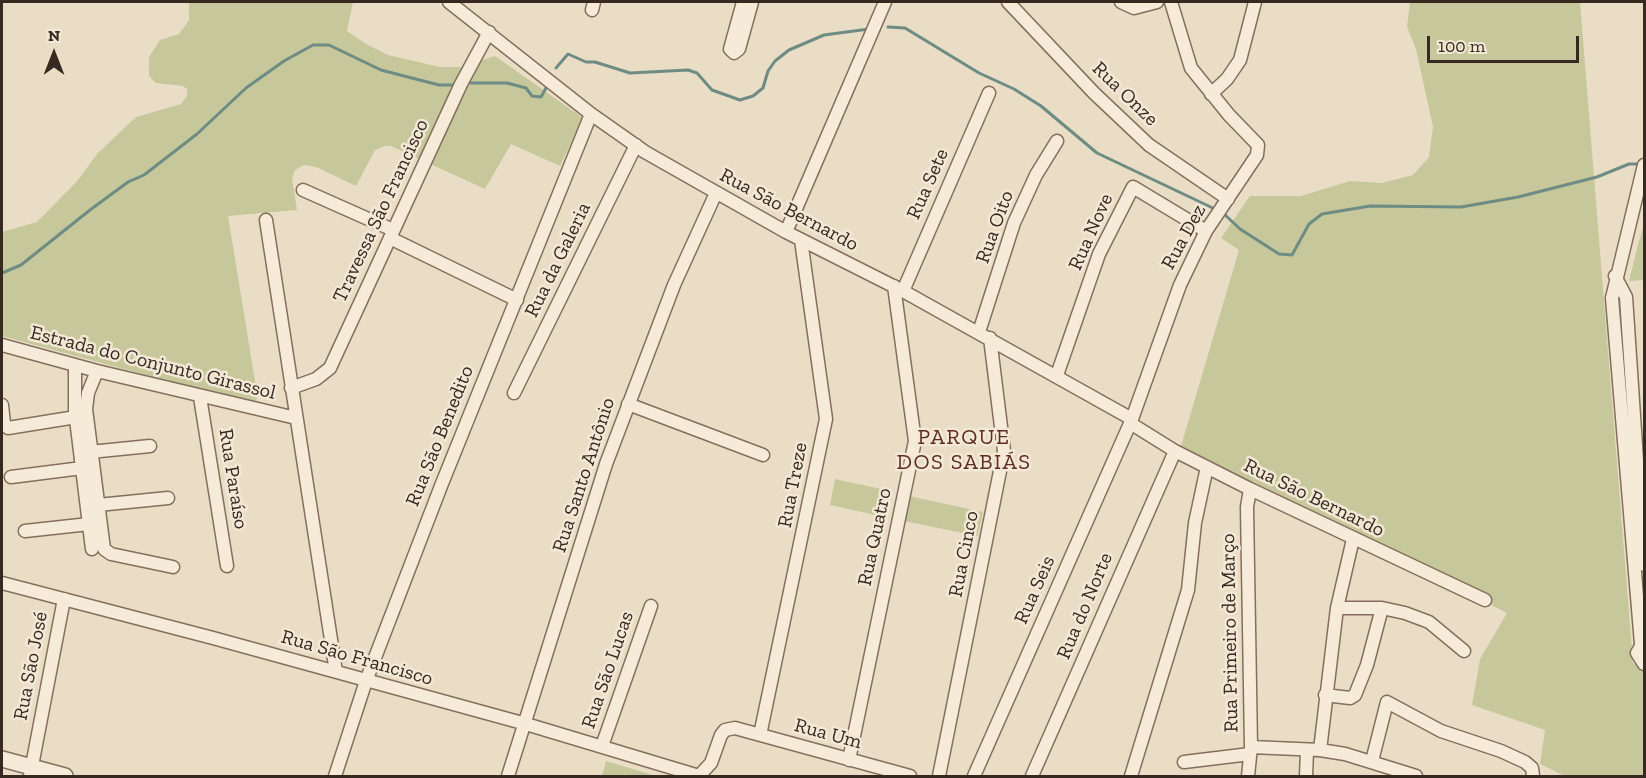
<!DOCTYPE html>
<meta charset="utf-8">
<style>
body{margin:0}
#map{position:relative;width:1646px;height:778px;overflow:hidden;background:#eaddc6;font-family:"Zilla Slab",serif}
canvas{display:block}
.frame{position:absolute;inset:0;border:3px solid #362920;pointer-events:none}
.north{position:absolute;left:24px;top:24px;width:60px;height:60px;-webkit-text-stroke:4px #f2e8d5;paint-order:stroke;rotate:0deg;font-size:16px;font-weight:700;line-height:24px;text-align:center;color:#362920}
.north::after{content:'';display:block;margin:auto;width:21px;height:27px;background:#362920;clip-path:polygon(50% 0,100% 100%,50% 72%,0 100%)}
.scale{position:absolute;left:1427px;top:36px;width:152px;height:27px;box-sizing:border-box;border:3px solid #362920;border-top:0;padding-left:8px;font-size:18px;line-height:21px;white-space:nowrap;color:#362920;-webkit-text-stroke:4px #f2e8d5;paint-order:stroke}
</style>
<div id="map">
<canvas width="1646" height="778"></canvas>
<div class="frame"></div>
<div class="north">N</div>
<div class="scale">100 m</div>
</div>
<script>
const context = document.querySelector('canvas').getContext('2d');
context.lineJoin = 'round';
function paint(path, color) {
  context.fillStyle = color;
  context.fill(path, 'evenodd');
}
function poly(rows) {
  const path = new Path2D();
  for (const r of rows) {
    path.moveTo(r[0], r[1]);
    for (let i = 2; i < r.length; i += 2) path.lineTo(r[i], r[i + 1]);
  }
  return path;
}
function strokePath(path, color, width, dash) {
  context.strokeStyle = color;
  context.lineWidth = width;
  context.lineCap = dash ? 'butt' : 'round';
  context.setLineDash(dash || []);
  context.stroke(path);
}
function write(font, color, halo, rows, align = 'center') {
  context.font = font + ' "Zilla Slab",serif';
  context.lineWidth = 5;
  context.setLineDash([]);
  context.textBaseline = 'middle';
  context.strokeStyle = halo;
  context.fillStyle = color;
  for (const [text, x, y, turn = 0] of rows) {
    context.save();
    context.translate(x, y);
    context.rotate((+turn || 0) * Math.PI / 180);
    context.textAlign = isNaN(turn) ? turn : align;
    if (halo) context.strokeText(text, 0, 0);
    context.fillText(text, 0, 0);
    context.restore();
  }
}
paint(poly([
 [189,2,353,2,347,31,366,44,388,55,440,67,461,67,495,56,583,118,560,166,511,144,485,189,391,146,385,146,375,150,356,186,316,167,304,165,295,170,292,178,297,210,228,216,257,393,256,405,2,336,2,232,37,222,78,180,97,154,136,117,181,104,187,96,187,89,183,86,156,83,149,76,149,57,160,40,179,34,189,20],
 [1410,2,1580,2,1633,663,1644,668,1644,776,1565,776,1540,764,1545,730,1472,705,1480,659,1507,613,1181,446,1239,250,1221,238,1250,196,1301,196,1350,181,1382,183,1413,175,1429,157,1433,127,1416,49,1407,27],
 [1644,224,1644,280,1629,281,1639,241],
 [835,479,881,489,875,515,830,505],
 [909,496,983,512,978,536,904,521],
 [606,761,656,776,602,776]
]), '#c6c89b');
strokePath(poly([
 [888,27,905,28,979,73,1014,89,1041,106,1097,153,1217,210],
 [556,68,568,54,586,62,595,62,630,73,688,70,697,73,712,90,740,100,753,96,763,88,768,71,775,61,789,50,824,35,869,29],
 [471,83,507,83,526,88,532,96,541,97,546,88],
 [1223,213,1240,229,1279,254,1292,255,1309,224,1322,214,1370,206,1461,207,1518,197,1597,177,1629,164,1640,164],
 [2,273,21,265,90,210,128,182,144,175,197,134,246,88,284,61,313,45,329,45,381,70,439,85,452,85]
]), '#6e8c83', 3);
const minor = poly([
 [449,2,591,114,645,152,786,232,903,291,1132,419],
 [743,2,730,49,734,53,739,49,752,2],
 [1008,2,1094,93,1149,145,1228,199],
 [1121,2,1134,8,1157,2],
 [592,10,594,2],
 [1211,94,1227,79,1240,60,1255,2],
 [303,190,393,230],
 [266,220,336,672],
 [786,232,885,2],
 [390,238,517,300],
 [1615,276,1626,297,1644,565],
 [903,291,989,93],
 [979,332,1014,223,1036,175,1057,141],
 [2,345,97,371,296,418],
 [75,365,75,411,92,549],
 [97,371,88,393,86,409,104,549,111,554,173,567],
 [1057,375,1099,254,1133,187,1206,231],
 [291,388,316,379,330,368,461,84,489,32],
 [514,393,636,145],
 [200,397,227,566],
 [628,404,763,455],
 [2,405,4,424,8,428,76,417],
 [1130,423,1175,451,1250,489,1485,600],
 [90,452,150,446],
 [11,477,82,468],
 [98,505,168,498],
 [25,531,89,524],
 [2,583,213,638,526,724,699,776],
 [1337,608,1382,608,1405,613,1429,622,1464,651],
 [1644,641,1637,653,1644,664],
 [1641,644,1612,298,1644,165],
 [1325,695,1350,698,1355,695,1367,665,1382,608],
 [760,735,826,419,801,240],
 [602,746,651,606],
 [1251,747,1320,750,1345,754,1416,776],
 [1320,750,1337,608,1353,539],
 [849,760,915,441,894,286],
 [1372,761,1387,702,1441,731,1501,751,1525,762,1532,768,1533,776],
 [1184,762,1250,754],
 [30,776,64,599],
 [335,776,366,681,441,486,591,114],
 [508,776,606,464,674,285,716,193],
 [699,776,711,763,721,735,725,730,735,728,910,776],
 [939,776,1004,451,990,338],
 [974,776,1132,419,1180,285,1206,231,1257,155,1258,145,1229,115,1191,68,1171,2],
 [1032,776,1175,451],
 [1131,776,1188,590,1195,523,1207,467],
 [1248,776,1251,747,1247,507,1250,489],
 [1306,776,1307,750]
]);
const tertiary = poly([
 [2,759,65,776]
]);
strokePath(minor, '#846f5d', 15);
strokePath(tertiary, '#846f5d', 18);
strokePath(minor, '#f6ebd9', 12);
strokePath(tertiary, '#f6ebd9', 15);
write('20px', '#362920', '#f2e8d5', [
 ["Rua Onze",1125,94,44],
 ["Rua Sete",928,184,-66],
 ["Rua São Bernardo",789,210,28],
 ["Travessa São Francisco",381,211,-65],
 ["Rua Oito",995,227,-70],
 ["Rua Nove",1091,232,-66],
 ["Rua Dez",1184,237,-61],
 ["Rua da Galeria",558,260,-64],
 ["Estrada do Conjunto Girassol",153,363,14],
 ["Rua São Benedito",440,436,-68],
 ["Rua Santo Antônio",584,475,-72],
 ["Rua Paraíso",233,479,81],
 ["Rua Treze",793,485,-79],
 ["Rua São Bernardo",1314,498,26],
 ["Rua Quatro",875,537,-78],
 ["Rua Cinco",964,554,-79],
 ["Rua Seis",1035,590,-66],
 ["Rua do Norte",1085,606,-67],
 ["Rua Primeiro de Março",1230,633,-91],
 ["Rua São Francisco",357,658,16],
 ["Rua São José",31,666,-79],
 ["Rua São Lucas",608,670,-71],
 ["Rua Um",828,734,15]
]);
context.letterSpacing = '1.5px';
write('22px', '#5f2b23', '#f2e8d5', [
 ["PARQUE",964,438],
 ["DOS SABIÁS",964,463]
]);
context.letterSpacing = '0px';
</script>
